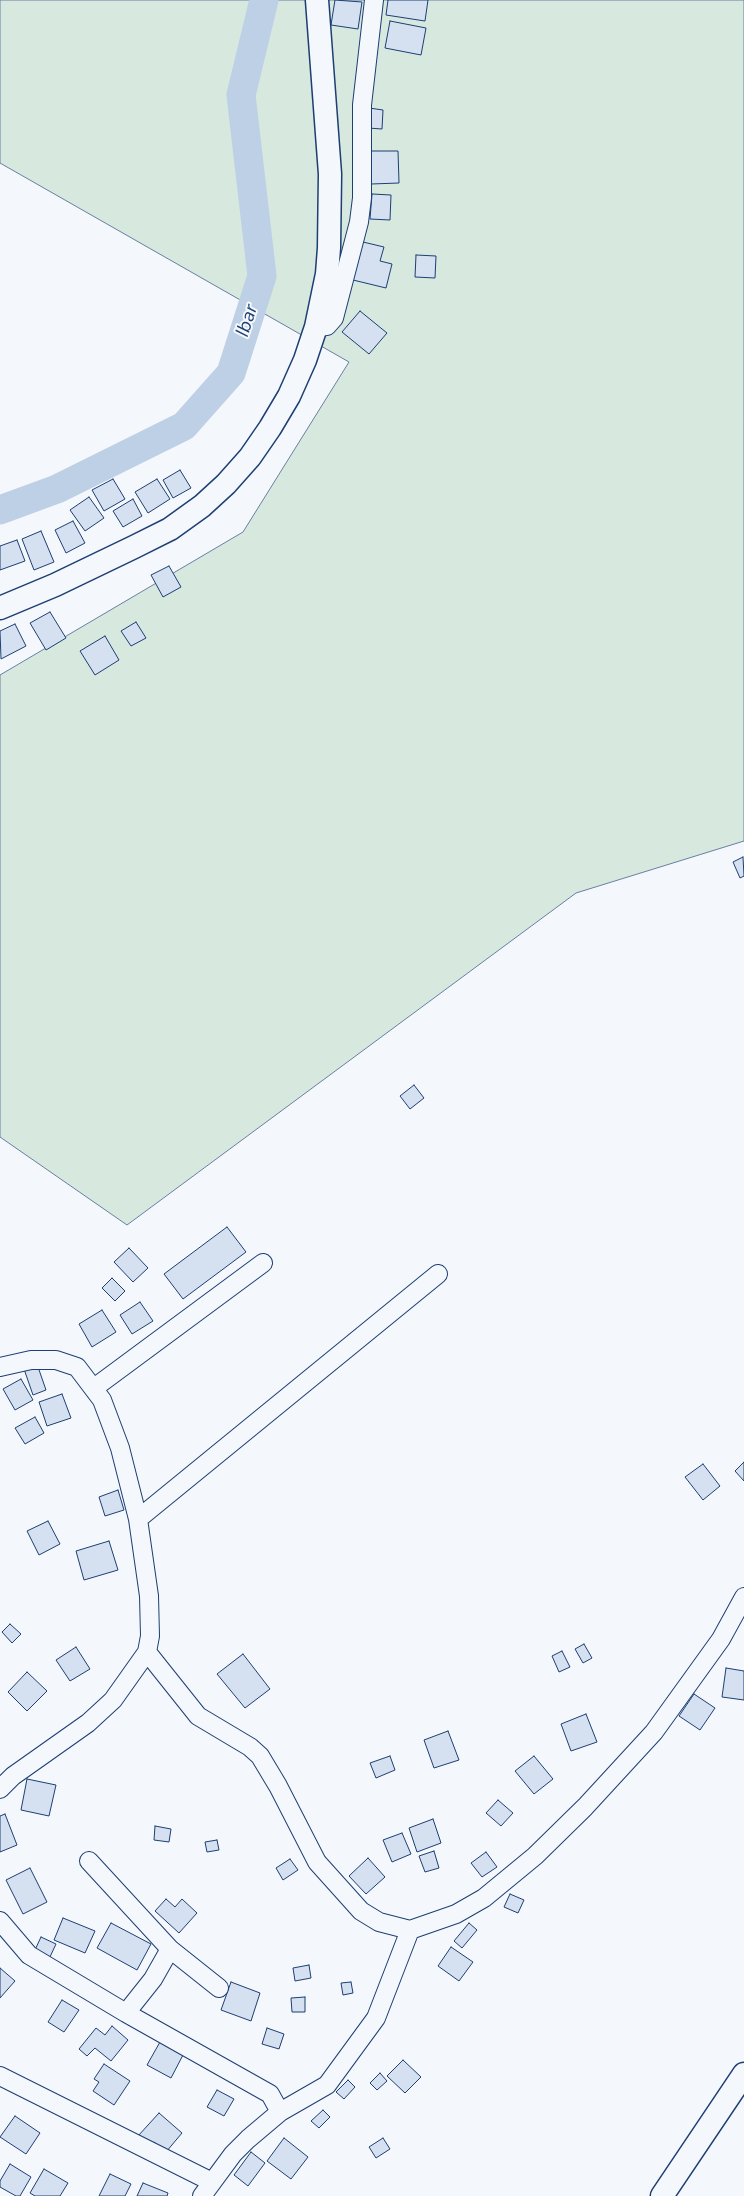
<!DOCTYPE html>
<style>
body{margin:0}
canvas{display:block;background:#f4f7fb}
</style>
<canvas width="744" height="2196"></canvas>
<script>
const context = document.querySelector('canvas').getContext('2d');
context.lineJoin = 'round';
function paint(path, color) {
  context.fillStyle = color;
  context.fill(path, 'evenodd');
}
function poly(rows) {
  const path = new Path2D();
  for (const r of rows) {
    path.moveTo(r[0], r[1]);
    for (let i = 2; i < r.length; i += 2) path.lineTo(r[i], r[i + 1]);
  }
  return path;
}
function strokePath(path, color, width, dash) {
  context.strokeStyle = color;
  context.lineWidth = width;
  context.lineCap = dash ? 'butt' : 'round';
  context.setLineDash(dash || []);
  context.stroke(path);
}
function write(font, color, halo, rows, align = 'center') {
  context.font = font + ' "Nunito Sans",sans-serif';
  context.lineWidth = 4;
  context.setLineDash([]);
  context.textBaseline = 'middle';
  context.strokeStyle = halo;
  context.fillStyle = color;
  for (const [text, x, y, turn = 0] of rows) {
    context.save();
    context.translate(x, y);
    context.rotate((+turn || 0) * Math.PI / 180);
    context.textAlign = isNaN(turn) ? turn : align;
    if (halo) context.strokeText(text, 0, 0);
    context.fillText(text, 0, 0);
    context.restore();
  }
}
const green = poly([
 [0,0,744,0,744,841,576,893,127,1225,0,1137,0,675,243,532,349,362,0,163,0,0]
]);
paint(green, '#d7e8df');
strokePath(green, '#687fa3', 1);
strokePath(poly([
 [0,510,57,489,184,426,231,373,262,276,241,95,264,0]
]), '#bed0e5', 29);
const building = poly([
 [335,0,362,2,358,29,331,25,335,0],
 [388,0,428,0,425,21,386,15,388,0],
 [390,21,426,28,421,55,385,48,390,21],
 [369,108,383,110,382,129,368,128,369,108],
 [370,151,398,151,399,183,371,184,370,151],
 [372,194,391,195,390,220,370,219,372,194],
 [363,242,384,247,380,261,392,264,386,288,353,280,363,242],
 [416,255,436,256,435,278,415,277,416,255],
 [360,311,387,333,369,354,342,332,360,311],
 [180,470,191,488,173,498,163,480,180,470],
 [113,479,125,499,104,511,92,490,113,479],
 [157,479,170,499,148,513,135,492,157,479],
 [89,497,104,518,85,531,70,510,89,497],
 [133,499,142,516,123,527,113,511,133,499],
 [73,521,85,543,66,553,55,530,73,521],
 [41,531,54,562,34,570,22,539,41,531],
 [17,540,25,561,0,570,0,546,17,540],
 [169,566,181,587,163,597,151,575,169,566],
 [50,612,66,638,46,650,30,623,50,612],
 [136,622,146,638,131,646,121,631,136,622],
 [15,624,26,646,1,659,0,631,15,624],
 [105,636,119,660,95,675,80,651,105,636],
 [743,857,744,876,740,878,733,862,743,857],
 [414,1085,424,1098,410,1109,400,1096,414,1085],
 [227,1227,246,1252,183,1299,164,1274,227,1227],
 [129,1248,148,1268,133,1282,114,1262,129,1248],
 [112,1278,125,1291,115,1301,102,1288,112,1278],
 [140,1302,153,1321,132,1334,120,1315,140,1302],
 [102,1310,116,1332,92,1347,79,1324,102,1310],
 [37,1364,46,1390,33,1395,24,1369,37,1364],
 [21,1379,33,1400,15,1410,3,1389,21,1379],
 [62,1394,71,1418,47,1426,39,1402,62,1394],
 [35,1417,44,1433,25,1444,15,1428,35,1417],
 [744,1462,744,1481,735,1471,744,1462],
 [703,1464,720,1486,703,1500,685,1477,703,1464],
 [118,1490,124,1510,105,1516,99,1497,118,1490],
 [48,1521,60,1544,39,1555,27,1531,48,1521],
 [109,1541,118,1570,84,1580,76,1551,109,1541],
 [10,1624,21,1634,12,1643,2,1632,10,1624],
 [584,1644,592,1658,583,1663,575,1649,584,1644],
 [76,1647,90,1669,70,1681,56,1660,76,1647],
 [562,1651,570,1667,559,1672,552,1656,562,1651],
 [243,1654,270,1689,245,1708,217,1674,243,1654],
 [726,1668,744,1671,744,1700,722,1697,726,1668],
 [27,1672,47,1691,27,1711,8,1692,27,1672],
 [694,1694,715,1708,700,1730,679,1716,694,1694],
 [586,1714,597,1742,571,1751,561,1724,586,1714],
 [448,1731,459,1760,434,1768,424,1740,448,1731],
 [390,1756,395,1770,376,1778,370,1763,390,1756],
 [534,1756,553,1779,534,1794,515,1771,534,1756],
 [27,1779,56,1785,49,1816,21,1810,27,1779],
 [498,1800,513,1813,501,1826,486,1813,498,1800],
 [5,1814,17,1845,0,1852,0,1816,5,1814],
 [433,1819,441,1843,417,1852,409,1828,433,1819],
 [155,1826,171,1829,169,1842,154,1840,155,1826],
 [402,1833,411,1854,392,1862,383,1840,402,1833],
 [217,1840,219,1850,207,1852,205,1842,217,1840],
 [434,1851,439,1868,425,1872,419,1856,434,1851],
 [486,1852,497,1867,482,1877,471,1863,486,1852],
 [368,1858,385,1877,366,1894,349,1876,368,1858],
 [290,1859,298,1870,283,1880,276,1868,290,1859],
 [30,1868,47,1902,23,1914,6,1880,30,1868],
 [510,1894,524,1900,518,1913,504,1907,510,1894],
 [166,1899,175,1907,182,1899,197,1913,179,1933,155,1911,166,1899],
 [63,1918,95,1931,85,1953,54,1940,63,1918],
 [111,1923,151,1944,137,1970,97,1948,111,1923],
 [469,1923,477,1930,462,1948,454,1941,469,1923],
 [41,1937,56,1944,49,1959,34,1952,41,1937],
 [451,1947,473,1962,459,1981,438,1966,451,1947],
 [309,1965,311,1978,295,1981,293,1968,309,1965],
 [0,1968,15,1981,0,1998,0,1968],
 [231,1982,260,1993,251,2021,221,2010,231,1982],
 [351,1982,353,1993,343,1995,341,1983,351,1982],
 [305,1997,305,2012,292,2012,291,1998,305,1997],
 [62,2000,79,2010,64,2032,48,2022,62,2000],
 [112,2026,128,2040,111,2061,95,2048,87,2056,79,2049,96,2028,105,2035,112,2026],
 [267,2028,284,2034,279,2049,262,2044,267,2028],
 [160,2042,183,2055,171,2078,147,2065,160,2042],
 [403,2060,421,2077,405,2093,387,2076,403,2060],
 [104,2064,130,2081,114,2105,93,2091,99,2082,94,2079,104,2064],
 [380,2073,387,2081,377,2090,370,2083,380,2073],
 [348,2080,355,2087,344,2099,336,2092,348,2080],
 [217,2090,234,2099,224,2116,207,2107,217,2090],
 [323,2110,330,2117,319,2128,311,2121,323,2110],
 [159,2113,182,2133,166,2152,154,2142,150,2146,138,2136,159,2113],
 [15,2116,40,2133,26,2154,0,2137,15,2116],
 [284,2138,308,2157,291,2179,267,2161,284,2138],
 [383,2138,390,2149,376,2158,369,2147,383,2138],
 [251,2152,265,2163,248,2186,234,2175,251,2152],
 [10,2164,31,2177,20,2196,16,2196,0,2187,0,2181,10,2164],
 [44,2169,68,2183,60,2196,35,2196,30,2193,44,2169],
 [110,2174,131,2184,125,2196,99,2196,110,2174],
 [143,2183,168,2193,167,2196,137,2196,143,2183]
]);
paint(building, '#d5e0f0');
strokePath(building, '#1d3f73', 1);
const minor = poly([
 [316,327,327,326,334,318,359,222,362,198,362,105,374,0],
 [0,1367,31,1360,56,1360,77,1367,102,1400,120,1448,138,1519,149,1596,150,1636,147,1652,113,1700,88,1723,13,1776,0,1789],
 [94,1388,263,1263],
 [138,1519,438,1274],
 [147,1652,198,1716,250,1747,260,1756,278,1786,317,1862,361,1911,379,1922,410,1930],
 [89,1861,170,1949,219,1988],
 [0,1921,29,1955,126,2013,270,2094,280,2112],
 [126,2013,153,1979,170,1949],
 [0,2076,212,2182],
 [202,2196,233,2154,248,2139,280,2112,327,2085,376,2018,410,1930,456,1914,484,1898,535,1856,585,1807,654,1732,721,1639,744,1597]
]);
const major = poly([
 [0,608,55,585,134,547,170,529,202,506,226,484,250,457,270,428,289,396,305,360,316,327,327,274,329,248,330,174,317,0],
 [662,2196,744,2074]
]);
strokePath(minor, '#1d3f73', 20);
strokePath(major, '#1d3f73', 25);
strokePath(minor, '#f4f7fb', 18);
strokePath(major, '#f4f7fb', 22);
write('italic 19px', '#1d3f73', '#f4f7fb', [
 ["Ibar",248,321,-72]
]);
</script>
